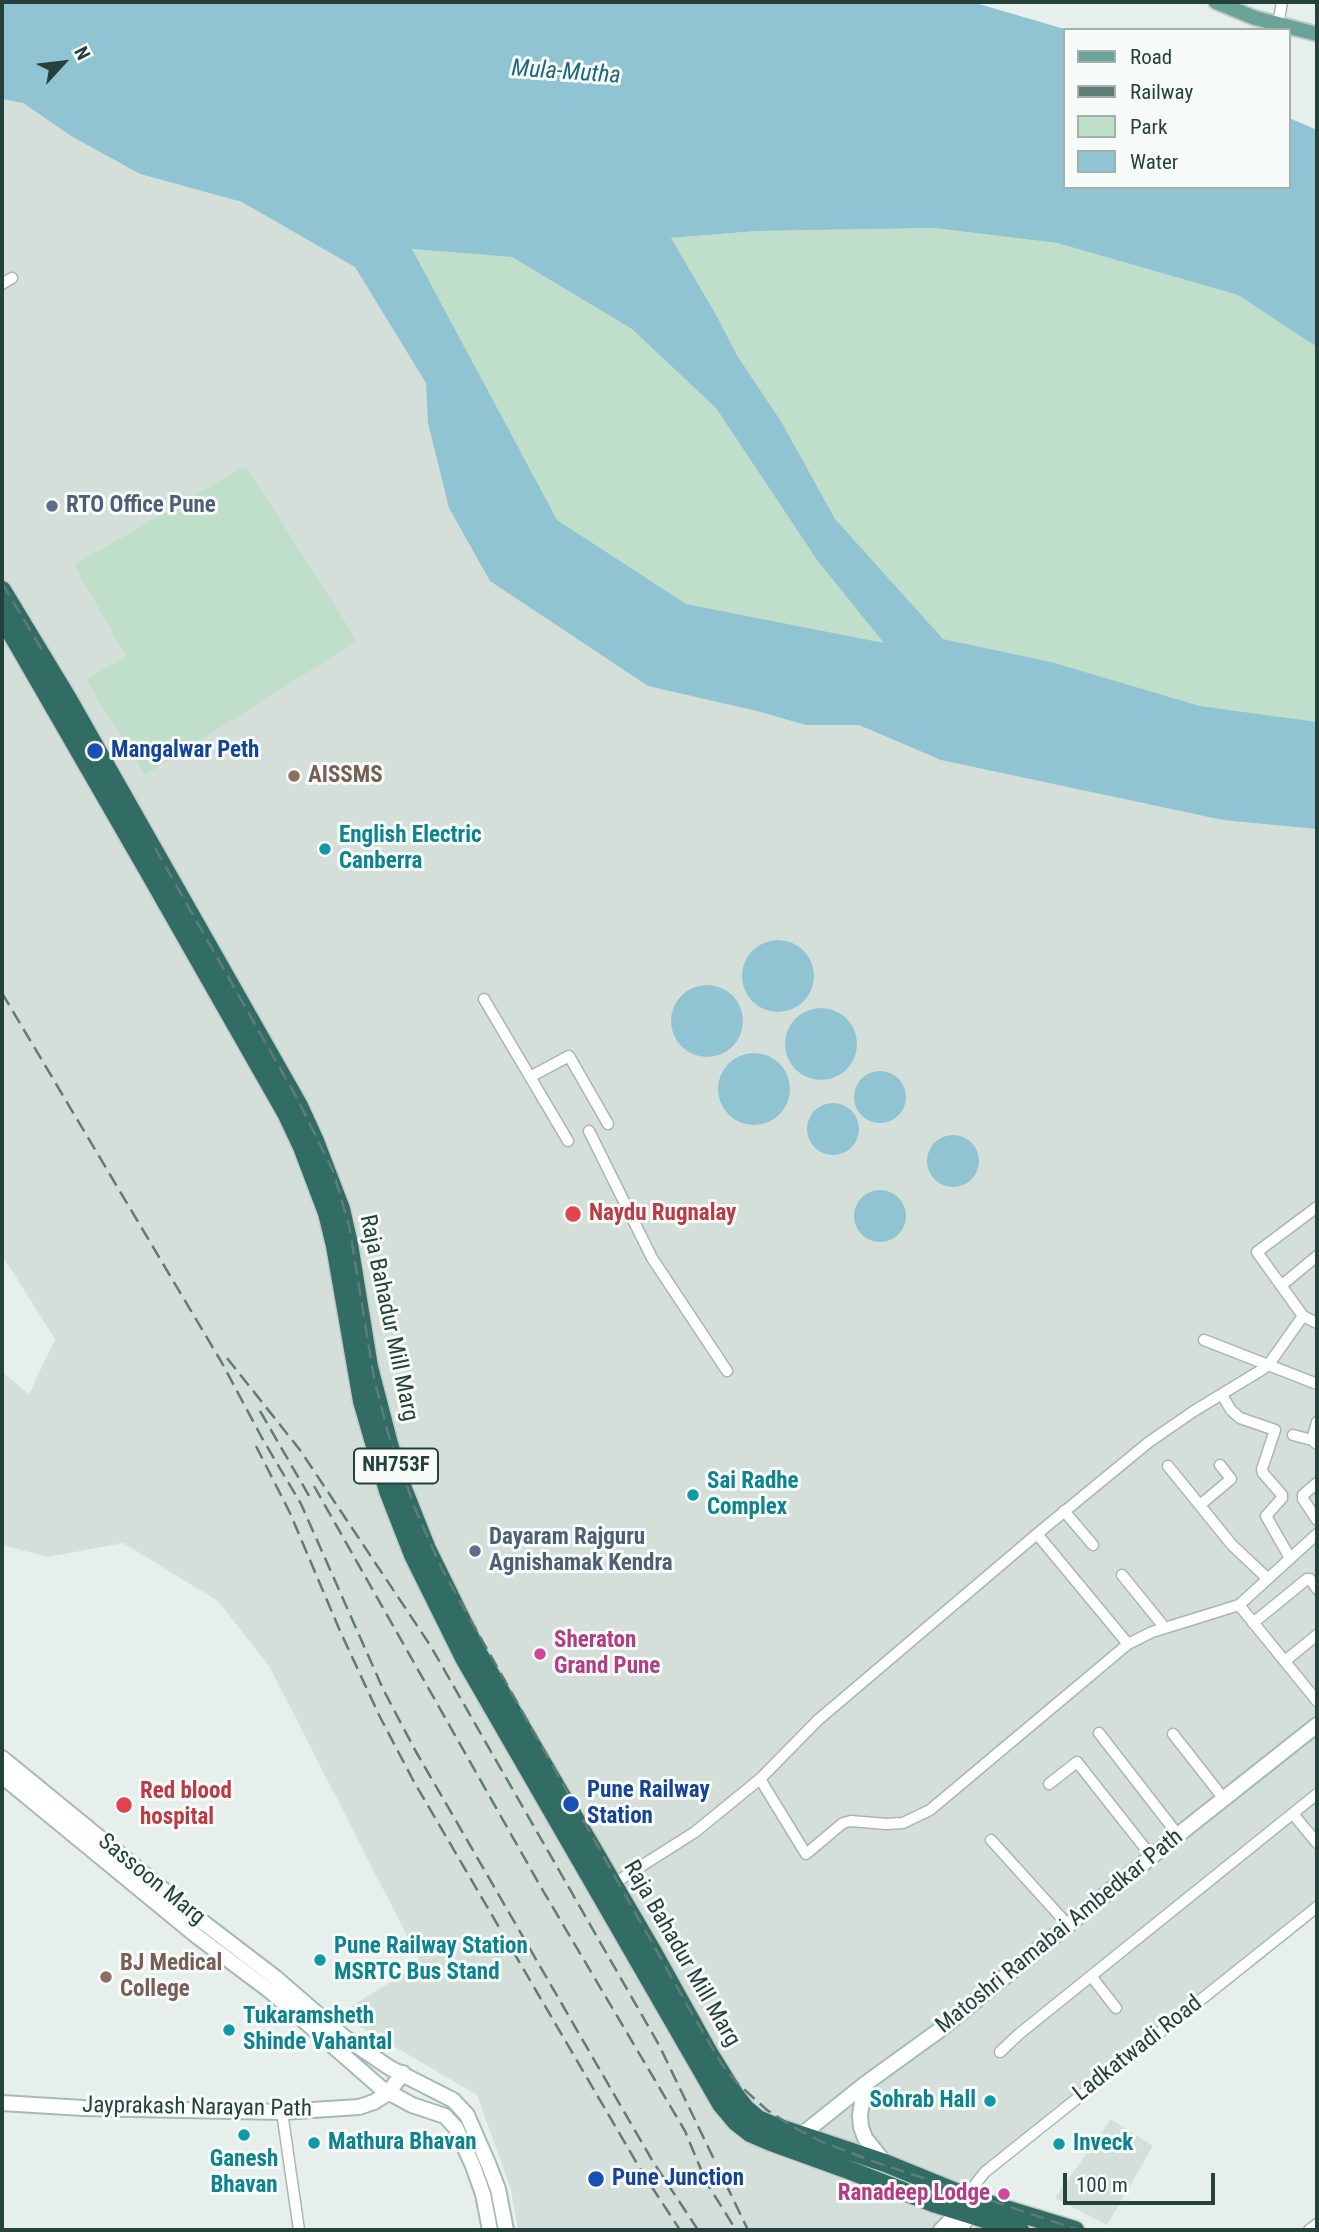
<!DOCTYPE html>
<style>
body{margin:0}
#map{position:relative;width:1319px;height:2232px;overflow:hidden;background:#e6efeb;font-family:"Roboto Condensed",sans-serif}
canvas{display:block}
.frame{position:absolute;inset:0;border:4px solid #25413b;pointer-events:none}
.legend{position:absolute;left:1063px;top:28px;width:228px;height:161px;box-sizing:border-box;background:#f7fbf9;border:2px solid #a3b1ad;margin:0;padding:9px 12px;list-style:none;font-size:21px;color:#25413b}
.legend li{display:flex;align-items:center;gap:14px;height:35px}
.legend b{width:35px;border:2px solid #a3b1ad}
.north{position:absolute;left:28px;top:28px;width:70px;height:70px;-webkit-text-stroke:5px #f7fbf9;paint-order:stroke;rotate:63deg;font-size:19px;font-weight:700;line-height:28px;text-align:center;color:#25413b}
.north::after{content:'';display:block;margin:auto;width:24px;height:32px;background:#25413b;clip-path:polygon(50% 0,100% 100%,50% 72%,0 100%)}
.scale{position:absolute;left:1063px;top:2173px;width:152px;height:32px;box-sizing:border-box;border:4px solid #25413b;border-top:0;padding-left:9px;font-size:21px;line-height:24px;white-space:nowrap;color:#25413b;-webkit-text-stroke:5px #f7fbf9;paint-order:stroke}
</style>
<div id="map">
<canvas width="1319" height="2232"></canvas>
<div class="frame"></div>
<ul class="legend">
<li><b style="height:9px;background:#6ca398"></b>Road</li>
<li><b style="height:9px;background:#607c76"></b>Railway</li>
<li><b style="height:19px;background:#c0dfca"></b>Park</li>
<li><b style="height:19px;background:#90c4d2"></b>Water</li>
</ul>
<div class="north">N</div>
<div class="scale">100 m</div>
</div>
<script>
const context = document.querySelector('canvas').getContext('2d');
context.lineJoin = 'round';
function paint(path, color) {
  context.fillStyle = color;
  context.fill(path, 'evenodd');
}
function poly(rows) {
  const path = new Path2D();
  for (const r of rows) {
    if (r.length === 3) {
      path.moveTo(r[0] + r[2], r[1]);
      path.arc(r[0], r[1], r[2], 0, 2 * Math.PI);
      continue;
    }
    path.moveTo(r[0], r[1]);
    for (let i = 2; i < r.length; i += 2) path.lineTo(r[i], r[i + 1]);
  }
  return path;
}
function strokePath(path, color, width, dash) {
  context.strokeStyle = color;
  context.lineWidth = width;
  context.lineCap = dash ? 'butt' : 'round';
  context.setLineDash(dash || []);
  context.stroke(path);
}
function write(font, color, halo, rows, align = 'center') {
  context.font = font + ' "Roboto Condensed",sans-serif';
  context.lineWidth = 6;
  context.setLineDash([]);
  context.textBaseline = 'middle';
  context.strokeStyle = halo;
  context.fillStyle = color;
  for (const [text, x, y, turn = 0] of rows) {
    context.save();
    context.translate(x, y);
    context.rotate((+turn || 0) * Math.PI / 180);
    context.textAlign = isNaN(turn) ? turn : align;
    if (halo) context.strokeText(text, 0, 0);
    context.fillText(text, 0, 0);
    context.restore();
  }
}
paint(poly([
 [2,99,23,103,71,136,140,174,242,202,1317,315,1317,1909,986,2172,944,2230,518,2230,511,2190,477,2095,339,2014,421,1963,269,1666,218,1601,123,1543,48,1557,2,1545,2,1372,29,1394,55,1339,2,1255],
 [1111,2119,1153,2146,1107,2225,1055,2198]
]), '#d4dfda');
paint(poly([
 [934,228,1057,243,1238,295,1317,347,1317,722,1200,706,1051,662,943,639,835,519,782,423,738,357,715,313,671,238,757,231],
 [412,249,512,257,632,329,716,408,817,560,885,643,686,604,556,520],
 [246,466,357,641,145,775,86,680,126,656,74,565]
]), '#c0dfca');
paint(poly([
 [2,2,972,2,1068,30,1065,30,1065,187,1289,187,1289,118,1317,130,1317,347,1238,295,1057,243,934,228,757,231,671,238,715,313,738,357,782,423,835,519,943,639,1051,662,1200,706,1317,722,1317,829,1223,820,941,760,859,725,806,725,757,711,648,686,490,581,449,508,428,423,426,383,355,267,242,202,140,174,71,136,23,103,2,99],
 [412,249,512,257,632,329,716,408,817,560,884,643,686,604,557,520],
 [778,976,36],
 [707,1021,36],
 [821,1044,36],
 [754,1089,36],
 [880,1097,26],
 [833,1129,26],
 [953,1161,26],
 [880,1216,26]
]), '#90c4d2');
const street = poly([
 [1278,24,1282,2],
 [2,284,12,278],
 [484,999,568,1141],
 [530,1077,569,1056,608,1124],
 [589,1131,652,1258,727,1371],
 [1317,1207,1257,1252,1303,1316,1317,1323],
 [1282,1285,1317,1256],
 [1204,1340,1317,1384],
 [1222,1395,1231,1410,1240,1418,1275,1430,1262,1469,1263,1473,1282,1495,1282,1498,1266,1516,1290,1558],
 [1293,1435,1312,1440,1317,1444],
 [1312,1440,1317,1422],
 [1168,1466,1232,1545,1267,1578],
 [1317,1483,1303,1495,1303,1499,1317,1520],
 [1200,1505,1231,1479,1220,1465],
 [1064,1511,1093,1545],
 [1037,1534,1128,1644],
 [1122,1575,1165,1628],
 [1239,1605,1317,1701],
 [1253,1623,1307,1579,1310,1579,1317,1589],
 [1285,1661,1317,1635],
 [1099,1733,1178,1835],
 [1173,1734,1224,1799],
 [760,1779,806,1854,843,1823,851,1821,886,1824,903,1823,930,1810,1128,1644,1152,1632,1239,1605,1317,1534],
 [1049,1784,1077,1762,1152,1857],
 [1293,1814,1317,1843],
 [991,1840,1068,1925],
 [613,1884,695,1832,760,1779,818,1720,1037,1534,1149,1442,1194,1411,1263,1369,1269,1364,1303,1316],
 [1091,1976,1116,2008],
 [1000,2052,1019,2034,1317,1794],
 [282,2112,299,2230],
 [965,2197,985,2172,1317,1907],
 [1309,2230,1317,2224]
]);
const secondary = poly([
 [2,1758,204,1923,276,1978,344,2037,390,2068,453,2100,467,2115,488,2163,498,2189,506,2230],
 [2,1776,198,1937,270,1991,381,2088,412,2105,445,2116,456,2128,473,2166,483,2194,490,2230],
 [865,2084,860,2115,861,2127,865,2138,885,2163],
 [2,2103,83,2108,282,2112,359,2107,374,2102,388,2093,403,2073],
 [800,2136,865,2084,941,2029,1178,1835,1317,1725],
 [941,2230,951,2220,961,2204],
 [960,2230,974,2205]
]);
const primary = poly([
 [1216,2,1255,18,1317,34]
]);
const highway = poly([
 [2,590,68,699,299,1106,315,1141,341,1209,349,1244,369,1367,389,1444,402,1486,427,1549,477,1651,653,1952,709,2053,735,2095,746,2109,758,2119,777,2127,885,2163,976,2200,1075,2230],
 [2,617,150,874,286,1113,302,1147,327,1213,335,1246,362,1401,388,1491,413,1555,464,1658,721,2104,736,2122,750,2133,771,2142,854,2172,936,2204,1020,2230]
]);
strokePath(street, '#a8b7b3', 13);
strokePath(secondary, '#a5bab4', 18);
strokePath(primary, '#c2cac8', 18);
strokePath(highway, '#c2cac8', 21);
strokePath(street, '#fff', 10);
strokePath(secondary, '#fff', 14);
strokePath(primary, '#6ca398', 14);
strokePath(highway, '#316d64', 18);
strokePath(poly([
 [2,583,42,650],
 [155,848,298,1100,333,1171,349,1225,374,1378,388,1433,416,1511,442,1569,686,2003,721,2063,737,2083,767,2110,793,2127,820,2141,875,2162,1079,2230],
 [2,993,222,1363,262,1438,301,1504,383,1689,415,1750,652,2160,698,2230],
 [227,1358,300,1450,430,1645,659,2045,748,2230],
 [260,1411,312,1501],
 [256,1446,290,1513,340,1631,380,1717,413,1780,642,2172,680,2230],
 [314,1486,542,1889,685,2131,707,2184],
 [703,2177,736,2230]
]), '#607c76', 2.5, [14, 7]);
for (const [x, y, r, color] of [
 [52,506,7,"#5c6f8a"],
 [95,751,9,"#1a4fb4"],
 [294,776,7,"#8d6e63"],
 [325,849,7,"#0f9aa8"],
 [573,1214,9,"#e0444e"],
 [693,1495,7,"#0f9aa8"],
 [475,1551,7,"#5c6f8a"],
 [540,1654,7,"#d1479c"],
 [571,1804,9,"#1a4fb4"],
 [124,1805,9,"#e0444e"],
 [320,1960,7,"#0f9aa8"],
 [106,1977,7,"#8d6e63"],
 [229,2030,7,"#0f9aa8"],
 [990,2101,7,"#0f9aa8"],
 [244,2135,7,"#0f9aa8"],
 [314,2143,7,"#0f9aa8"],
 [1059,2144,7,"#0f9aa8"],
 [596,2179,9,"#1a4fb4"],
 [1004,2194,7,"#d1479c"]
]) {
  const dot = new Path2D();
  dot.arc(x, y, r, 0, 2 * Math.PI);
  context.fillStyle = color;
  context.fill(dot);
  strokePath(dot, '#f7fbf9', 2.5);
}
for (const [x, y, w] of [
 [396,1466,84]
]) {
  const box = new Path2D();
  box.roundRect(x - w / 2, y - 17.5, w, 35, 5);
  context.fillStyle = '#f7fbf9';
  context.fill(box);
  strokePath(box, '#25413b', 2);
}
write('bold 21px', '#25413b', null, [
 ["NH753F",396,1466]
]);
write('bold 23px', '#4e5e75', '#f7fbf9', [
 ["RTO Office Pune",66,506],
 ["Dayaram Rajguru",489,1538],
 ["Agnishamak Kendra",489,1564]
], 'left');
write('bold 23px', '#164399', '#f7fbf9', [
 ["Mangalwar Peth",111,751],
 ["Pune Railway",587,1791],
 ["Station",587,1817],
 ["Pune Junction",612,2179]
], 'left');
write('bold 23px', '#785e54', '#f7fbf9', [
 ["AISSMS",308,776],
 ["BJ Medical",120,1964],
 ["College",120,1990]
], 'left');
write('bold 23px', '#0d838f', '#f7fbf9', [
 ["English Electric",339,836],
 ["Canberra",339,862],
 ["Sai Radhe",707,1482],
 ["Complex",707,1508],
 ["Pune Railway Station",334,1947],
 ["MSRTC Bus Stand",334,1973],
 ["Tukaramsheth",243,2017],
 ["Shinde Vahantal",243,2043],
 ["Sohrab Hall",976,2101,"right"],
 ["Mathura Bhavan",328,2143],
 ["Inveck",1073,2144],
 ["Ganesh",244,2160,"center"],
 ["Bhavan",244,2186,"center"]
], 'left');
write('bold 23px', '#be3a42', '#f7fbf9', [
 ["Naydu Rugnalay",589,1214],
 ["Red blood",140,1792],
 ["hospital",140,1818]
], 'left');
write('23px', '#25413b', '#f7fbf9', [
 ["Raja Bahadur Mill Marg",388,1318,78],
 ["Sassoon Marg",151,1880,39],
 ["Matoshri Ramabai Ambedkar Path",1060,1932,-39],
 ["Raja Bahadur Mill Marg",681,1954,60],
 ["Ladkatwadi Road",1138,2049,-38],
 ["Jayprakash Narayan Path",197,2108,1]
]);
write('bold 23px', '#b23c85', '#f7fbf9', [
 ["Sheraton",554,1641],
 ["Grand Pune",554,1667],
 ["Ranadeep Lodge",990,2194,"right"]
], 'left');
write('italic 24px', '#1f687d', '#f7fbf9', [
 ["Mula-Mutha",566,73,4]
]);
</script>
